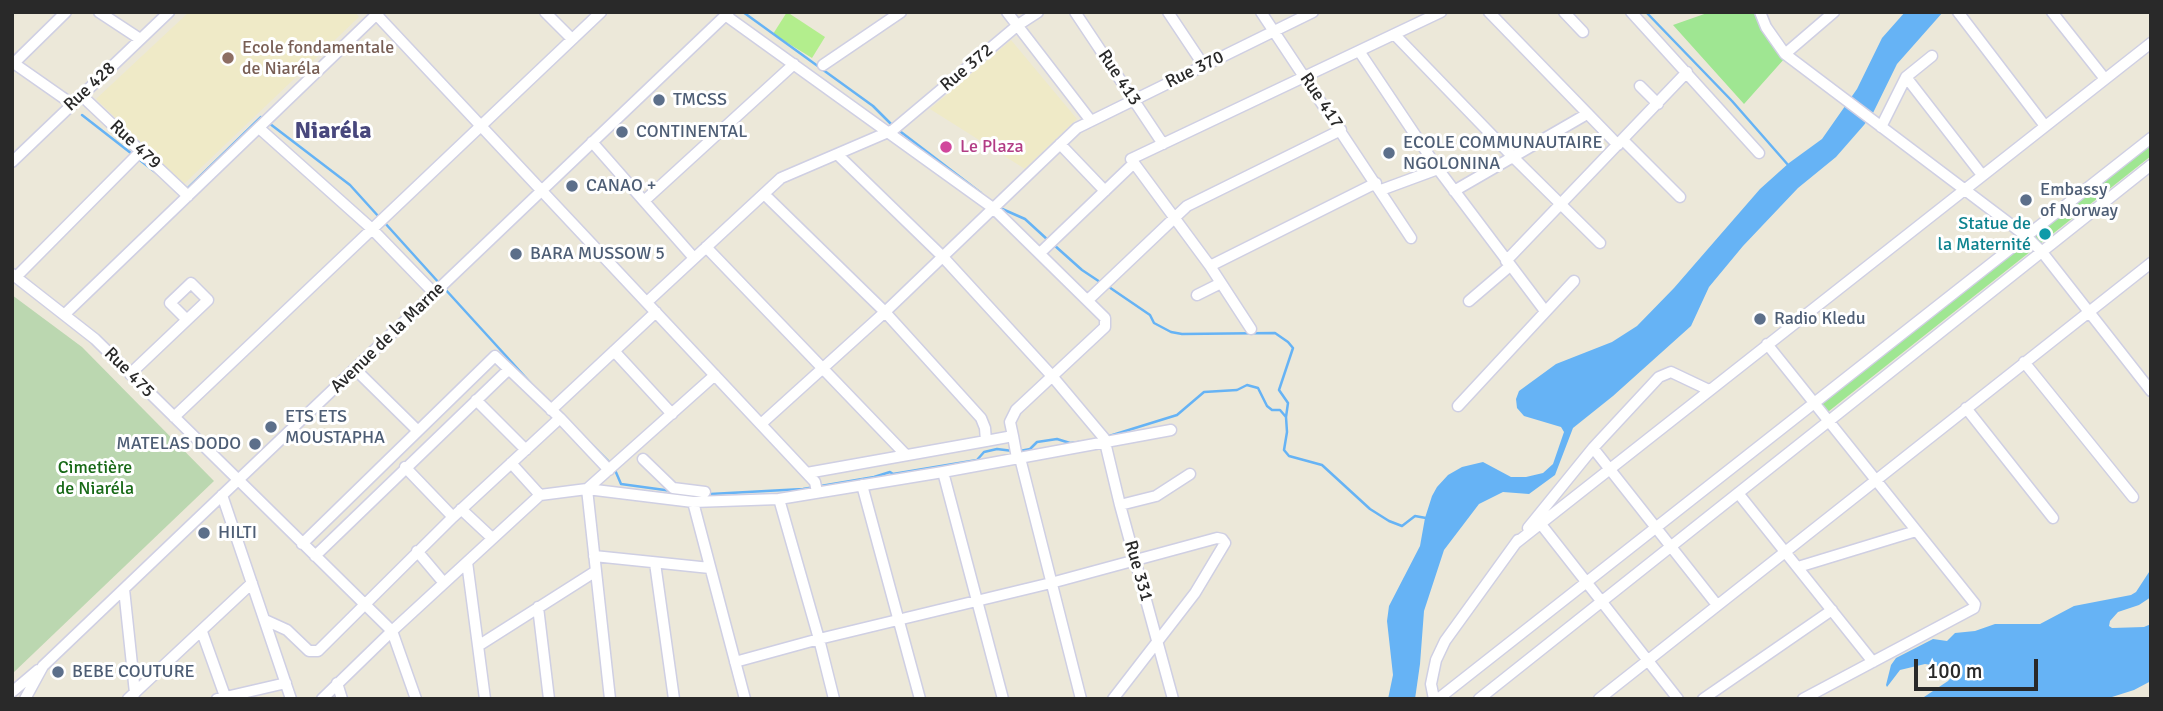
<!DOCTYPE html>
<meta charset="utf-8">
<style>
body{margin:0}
#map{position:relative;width:2163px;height:711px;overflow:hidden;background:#ece8d9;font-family:Signika,sans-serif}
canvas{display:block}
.frame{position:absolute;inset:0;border:14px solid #292929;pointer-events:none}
.scale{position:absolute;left:1914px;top:659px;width:124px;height:32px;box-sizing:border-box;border:4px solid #292929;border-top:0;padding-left:9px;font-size:21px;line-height:24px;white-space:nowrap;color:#292929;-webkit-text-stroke:5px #fff;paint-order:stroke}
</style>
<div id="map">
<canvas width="2163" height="711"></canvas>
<div class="frame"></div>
<div class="scale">100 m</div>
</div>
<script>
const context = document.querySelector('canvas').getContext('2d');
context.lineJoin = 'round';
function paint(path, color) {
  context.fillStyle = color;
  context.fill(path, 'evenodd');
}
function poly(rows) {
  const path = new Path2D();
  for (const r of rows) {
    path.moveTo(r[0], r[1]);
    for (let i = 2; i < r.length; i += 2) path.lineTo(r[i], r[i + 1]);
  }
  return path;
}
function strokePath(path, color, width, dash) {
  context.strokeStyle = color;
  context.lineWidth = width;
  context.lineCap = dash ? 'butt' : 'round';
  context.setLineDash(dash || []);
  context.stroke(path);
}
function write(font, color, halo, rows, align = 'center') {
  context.font = font + ' Signika,sans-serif';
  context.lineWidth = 6;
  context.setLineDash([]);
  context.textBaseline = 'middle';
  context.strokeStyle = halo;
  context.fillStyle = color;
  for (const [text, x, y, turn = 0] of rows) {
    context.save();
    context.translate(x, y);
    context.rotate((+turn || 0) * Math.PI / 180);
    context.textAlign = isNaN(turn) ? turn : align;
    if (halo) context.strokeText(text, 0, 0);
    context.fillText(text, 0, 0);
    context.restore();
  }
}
paint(poly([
 [189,12,355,12,359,17,184,184,96,99],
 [1011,40,1077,119,1025,169,930,109]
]), '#efeac7');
paint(poly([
 [1710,12,1756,12,1785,58,1744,104,1673,25],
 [2151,144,2151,156,1824,415,1816,406]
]), '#9fe692');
paint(poly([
 [12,295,82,347,214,481,12,674]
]), '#bbd7b0');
paint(poly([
 [787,12,825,37,812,58,773,34]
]), '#b3ee8d');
paint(poly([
 [1905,12,1943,12,1897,64,1873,113,1864,125,1836,157,1798,188,1743,246,1709,287,1691,326,1613,396,1573,428,1555,475,1529,494,1503,492,1479,504,1444,550,1424,611,1420,664,1415,699,1388,699,1393,675,1387,621,1389,606,1420,546,1425,518,1432,496,1437,487,1448,475,1462,467,1483,462,1511,477,1526,477,1543,473,1553,464,1564,432,1561,427,1524,416,1517,408,1516,399,1519,391,1556,364,1612,342,1637,326,1674,288,1760,189,1789,163,1822,139,1857,89,1882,38],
 [2151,569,2151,597,2139,605,2118,612,2110,621,2109,626,2112,628,2144,627,2151,624,2151,681,2134,690,2112,697,2112,699,1921,699,1948,681,1956,672,1949,668,1925,664,1900,670,1887,687,1886,685,1891,665,1896,658,1933,639,1947,641,1955,633,1975,631,1995,624,2040,624,2074,606,2131,595,2136,592]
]), '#66b3f5');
strokePath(poly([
 [743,12,873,106,892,125],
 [1646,12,1732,101,1789,166],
 [82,115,159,175],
 [897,129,981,193],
 [186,190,261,117,350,185,379,217],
 [1000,208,1025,219,1049,241],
 [384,222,440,284],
 [1054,245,1082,270,1100,282],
 [1106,285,1150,315,1154,323,1171,332,1182,334,1275,333,1288,342,1293,348,1279,390,1288,403,1286,417],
 [445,289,537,390],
 [1106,437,1177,415,1204,392,1237,390,1247,385,1258,388,1267,406,1272,410,1280,410,1286,417,1287,432,1284,450,1289,456,1322,465,1370,509,1389,521,1402,526,1415,516,1426,518],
 [589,442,611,464],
 [1020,451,1030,449,1037,442,1057,439,1070,443,1079,442],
 [615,470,621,484,672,491],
 [692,495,803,489,874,477,890,472,893,474,977,460,984,452,997,449,1013,451]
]), '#66b3f5', 2.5);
const minor = poly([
 [99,12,140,39],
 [374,12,815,482,817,492],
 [545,12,572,39],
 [1007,12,1091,121],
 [1075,12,1163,144],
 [1168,12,1204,66],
 [1261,12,1411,238],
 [1489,12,1618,145],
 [1564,12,1583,32],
 [1631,12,1759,153],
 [1760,12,1766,27,1785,54,2026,236,2042,252,2151,391],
 [1958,12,2045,126],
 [2052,12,2105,79],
 [725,15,993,208,1105,318,1105,327,1016,410,1010,422,1013,436,986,441],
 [1395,35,1513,157,1600,243],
 [1359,51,1438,169,1545,311],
 [1785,54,1834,12],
 [12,62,72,104],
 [12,65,66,12],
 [823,65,901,12],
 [1906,77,1982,175],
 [1640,86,1658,104],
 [81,95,188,196],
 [1881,127,1906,77,1932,56],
 [259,128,372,229,434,293],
 [1623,140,1680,197],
 [592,142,694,258],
 [1060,144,1105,191],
 [838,155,942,256,1052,376,1104,438,1120,505,1173,699],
 [12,162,169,12],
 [1381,190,1438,169],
 [1454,191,1587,114],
 [764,194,885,312,981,418,985,428,986,441,807,473],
 [644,201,794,64],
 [706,247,905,454],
 [1040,253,1134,163],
 [1506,261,1687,72],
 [1210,266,1376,183],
 [12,274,95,339,392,631,416,699],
 [16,277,141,151],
 [1197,295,1221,283],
 [1088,300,1187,206,1341,130],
 [1469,301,1510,266],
 [647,302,781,178,893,130,1018,25,1038,12],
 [65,314,379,12],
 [1251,329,1210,266,1131,159,1441,12],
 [1767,344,1975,604,1974,608,1803,699],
 [614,351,672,414],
 [2024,362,2133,497],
 [355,369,418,431],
 [130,374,208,300,191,283,170,303,187,320],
 [476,400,526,450],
 [1458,406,1574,281],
 [1966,408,2053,518],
 [551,410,656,312],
 [174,417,601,12],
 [761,424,885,312,1077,128,1313,12],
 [1013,436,1017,458],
 [1593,448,1717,605],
 [1020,458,1081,699],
 [643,459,673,488,705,492],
 [511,463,540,495],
 [405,467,453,517],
 [943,472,1003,699],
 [862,485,920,699],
 [1738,493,1873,662],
 [222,495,291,699],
 [693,502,745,699],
 [1120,505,1156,496,1190,474],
 [461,509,492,538],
 [1540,523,1678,699],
 [1528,528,1593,448,1659,377,1671,372,1709,390],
 [1516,543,2151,43],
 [302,544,495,356,560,418,609,470],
 [417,551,444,583],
 [315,556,508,370],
 [594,556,710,568],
 [467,562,485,699],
 [655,563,674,699],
 [1798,567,1916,531],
 [124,589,135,693],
 [538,607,549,699],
 [265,620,287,630,309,651,318,651,453,517,560,418],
 [202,632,226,699],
 [478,646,596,571],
 [735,662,819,639,1051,583,1217,538,1222,539,1225,543,1195,593,1113,699],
 [337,683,342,699],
 [12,692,38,670],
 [25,699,43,666,729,12],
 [128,699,252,583],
 [217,699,286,683],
 [322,699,392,631,540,495,587,489,693,502,779,499],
 [610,699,587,489,715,375],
 [834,699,819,639,779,499,943,472,1171,430],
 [1434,699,1431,684,1436,660,1445,641,1518,540],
 [1438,699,2151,138],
 [1479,699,2151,165],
 [1599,699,2151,263],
 [1703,699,1832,610]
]);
strokePath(minor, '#cfcfe3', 13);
strokePath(minor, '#fff', 10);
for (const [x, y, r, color] of [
 [228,58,7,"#8d6e63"],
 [659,100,7,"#5c6f8a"],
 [622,132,7,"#5c6f8a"],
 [946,147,7,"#d1479c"],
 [1389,153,7,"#5c6f8a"],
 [572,186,7,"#5c6f8a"],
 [2026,200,7,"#5c6f8a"],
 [2045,234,7,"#0f9aa8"],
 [516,254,7,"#5c6f8a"],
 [1760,319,7,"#5c6f8a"],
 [271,427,7,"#5c6f8a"],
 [255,444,7,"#5c6f8a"],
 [204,533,7,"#5c6f8a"],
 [58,672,7,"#5c6f8a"]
]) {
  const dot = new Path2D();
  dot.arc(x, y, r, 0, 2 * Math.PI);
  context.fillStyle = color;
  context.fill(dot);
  strokePath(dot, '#fff', 2.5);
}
write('18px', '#785e54', '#fff', [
 ["Ecole fondamentale",242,48],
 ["de Niaréla",242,69]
], 'left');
write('18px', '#292929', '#fff', [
 ["Rue 372",967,68,-40],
 ["Rue 370",1195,70,-26],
 ["Rue 413",1119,78,56],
 ["Rue 428",90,87,-43],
 ["Rue 417",1321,101,56],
 ["Rue 479",135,145,43],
 ["Avenue de la Marne",388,338,-44],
 ["Rue 475",129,373,45],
 ["Rue 331",1138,571,74]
]);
write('18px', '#4e5e75', '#fff', [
 ["TMCSS",673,100],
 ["CONTINENTAL",636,132],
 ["ECOLE COMMUNAUTAIRE",1403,143],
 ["NGOLONINA",1403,164],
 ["CANAO +",586,186],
 ["Embassy",2040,190],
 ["of Norway",2040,211],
 ["BARA MUSSOW 5",530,254],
 ["Radio Kledu",1774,319],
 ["ETS ETS",285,417],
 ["MOUSTAPHA",285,438],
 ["MATELAS DODO",241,444,"right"],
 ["HILTI",218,533],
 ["BEBE COUTURE",72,672]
], 'left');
write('18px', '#b23c85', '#fff', [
 ["Le Plaza",960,147]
], 'left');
write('18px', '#0d838f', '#fff', [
 ["Statue de",2031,224],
 ["la Maternité",2031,245]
], 'right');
write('18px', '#176916', '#fff', [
 ["Cimetière",95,468],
 ["de Niaréla",95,489]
]);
write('bold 24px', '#48477c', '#fff', [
 ["Niaréla",333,132]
]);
</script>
